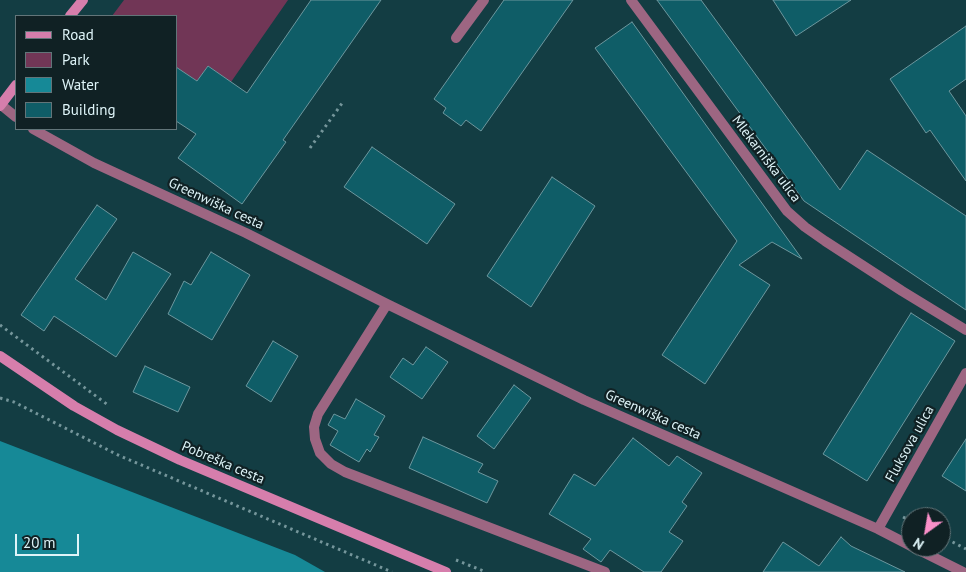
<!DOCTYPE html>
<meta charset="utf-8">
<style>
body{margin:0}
#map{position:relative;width:966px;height:572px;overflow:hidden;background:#133d43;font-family:"PT Sans",sans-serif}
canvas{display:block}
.legend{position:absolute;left:15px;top:15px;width:162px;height:115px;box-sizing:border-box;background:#102124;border:1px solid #627579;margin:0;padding:6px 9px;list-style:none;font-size:15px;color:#def4f8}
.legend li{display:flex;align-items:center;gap:10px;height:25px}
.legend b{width:25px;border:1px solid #627579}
.north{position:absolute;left:901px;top:507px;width:50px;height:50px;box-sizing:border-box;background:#102124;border:1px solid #627579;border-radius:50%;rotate:212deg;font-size:14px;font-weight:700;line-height:20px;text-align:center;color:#def4f8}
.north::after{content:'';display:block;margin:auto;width:18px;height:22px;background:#fa8fc8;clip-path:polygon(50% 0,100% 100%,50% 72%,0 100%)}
.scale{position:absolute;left:15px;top:534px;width:64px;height:22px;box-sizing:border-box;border:2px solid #def4f8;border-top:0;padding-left:6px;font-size:15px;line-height:18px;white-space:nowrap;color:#def4f8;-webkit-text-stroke:4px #102124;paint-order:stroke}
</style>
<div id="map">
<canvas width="966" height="572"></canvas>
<ul class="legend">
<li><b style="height:6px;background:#d67eac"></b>Road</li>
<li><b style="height:14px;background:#713656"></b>Park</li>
<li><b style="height:14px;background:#168997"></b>Water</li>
<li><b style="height:14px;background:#0f5d67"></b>Building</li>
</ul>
<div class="north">N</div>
<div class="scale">20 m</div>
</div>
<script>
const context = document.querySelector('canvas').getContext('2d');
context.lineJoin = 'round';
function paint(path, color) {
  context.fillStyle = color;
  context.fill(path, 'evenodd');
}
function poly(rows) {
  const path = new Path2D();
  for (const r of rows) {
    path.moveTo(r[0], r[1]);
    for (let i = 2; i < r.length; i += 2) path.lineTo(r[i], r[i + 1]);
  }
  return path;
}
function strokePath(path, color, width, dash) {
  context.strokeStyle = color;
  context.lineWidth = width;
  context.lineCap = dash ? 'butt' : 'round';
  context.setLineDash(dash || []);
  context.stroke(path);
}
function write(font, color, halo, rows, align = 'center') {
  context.font = font + ' "PT Sans",sans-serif';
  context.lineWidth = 4.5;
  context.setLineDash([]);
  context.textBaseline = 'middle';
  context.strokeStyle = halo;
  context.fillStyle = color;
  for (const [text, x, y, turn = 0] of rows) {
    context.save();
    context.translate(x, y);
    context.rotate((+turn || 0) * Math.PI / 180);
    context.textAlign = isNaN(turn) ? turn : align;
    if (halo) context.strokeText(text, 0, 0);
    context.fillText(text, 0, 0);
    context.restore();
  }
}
paint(poly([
 [124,0,288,0,231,82,208,66,197,81,176,67,176,16,112,16]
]), '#713656');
paint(poly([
 [0,441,295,555,325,572,0,572]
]), '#168997');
const building = poly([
 [311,0,381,0,283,140,286,142,242,204,178,158,196,134,176,121,176,67,197,81,208,66,247,93,311,0],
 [504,0,573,0,481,131,466,120,461,126,443,113,446,108,434,99,504,0],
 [657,0,701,0,840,190,867,150,966,216,966,310,804,201,657,0],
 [773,0,851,0,796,36,773,0],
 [632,22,802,259,772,242,739,265,770,285,705,384,662,355,737,241,595,48,632,22],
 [966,26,966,79,949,91,966,116,966,181,930,130,926,133,890,79,966,26],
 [372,147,455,204,427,244,344,187,372,147],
 [552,177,595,206,531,307,487,276,552,177],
 [97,205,117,219,75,279,106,300,133,252,171,274,116,357,54,316,44,331,21,315,97,205],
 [211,252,250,275,212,340,168,314,184,281,191,285,211,252],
 [911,313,955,341,867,481,823,454,911,313],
 [273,341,298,356,271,402,246,386,273,341],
 [426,347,448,362,422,399,390,377,403,358,413,365,426,347],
 [145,366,190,387,178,412,133,392,145,366],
 [514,385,531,398,494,449,477,436,514,385],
 [356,399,385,416,374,435,379,437,370,452,367,449,359,462,330,445,338,431,328,425,334,414,345,419,356,399],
 [423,437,483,464,478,472,498,481,487,503,409,468,423,437],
 [633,438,669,466,677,456,702,473,682,502,687,506,669,532,683,541,661,572,644,572,610,550,601,562,583,549,591,539,549,514,574,474,595,486,633,438],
 [966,439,966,491,942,476,966,439],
 [841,537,851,546,905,572,763,572,783,542,819,566,841,537]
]);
paint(building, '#0f5d67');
strokePath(building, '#6d979e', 1);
strokePath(poly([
 [310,148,343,102],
 [0,325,108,405],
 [0,398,14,402,118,455,392,572],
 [903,517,911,521],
 [941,536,966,549],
 [456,560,486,572]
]), '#75969b', 3, [2.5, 4]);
strokePath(poly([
 [631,0,787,211,805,227,825,241,902,291,966,330],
 [456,38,484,0],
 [1,105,16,117],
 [33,129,94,163,246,233,387,304,584,400,878,529,911,546],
 [387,304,318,414,314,427,315,439,320,453,331,464,345,472,605,572],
 [878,529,966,373],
 [913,547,963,572]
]), '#9d6682', 10);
strokePath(poly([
 [70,16,83,0],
 [0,106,16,85],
 [0,356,74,406,117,430,180,460,446,572]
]), '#d67eac', 10);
write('14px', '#def4f8', '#102124', [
 ["Mlekarniška ulica",766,159,53],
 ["Greenwiška cesta",216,204,25],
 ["Greenwiška cesta",653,415,24],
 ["Fluksova ulica",910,444,-61],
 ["Pobreška cesta",223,463,23]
]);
</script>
